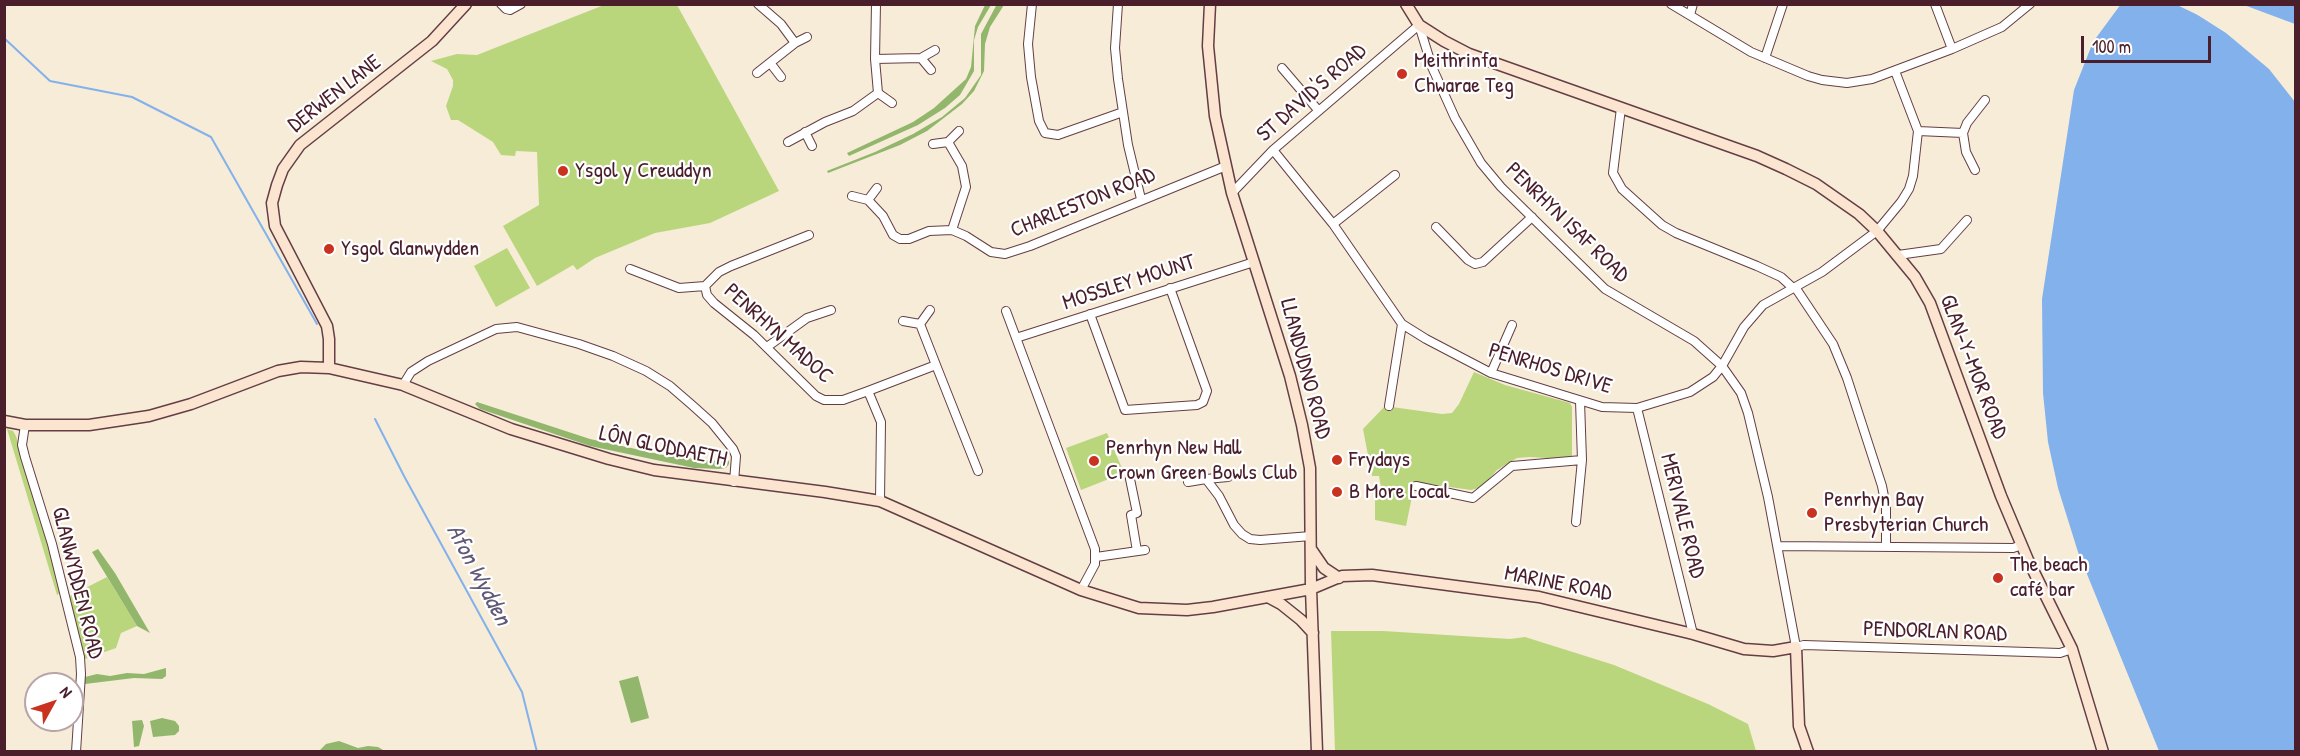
<!DOCTYPE html>
<meta charset="utf-8">
<style>
body{margin:0}
#map{position:relative;width:2300px;height:756px;overflow:hidden;background:#f6ecd8;font-family:"Patrick Hand",sans-serif}
canvas{display:block}
.frame{position:absolute;inset:0;border:6px solid #4a1f2b;pointer-events:none}
.north{position:absolute;left:24px;top:672px;width:60px;height:60px;box-sizing:border-box;background:#fff;border:2px solid #b7a5aa;border-radius:50%;rotate:50deg;font-size:16px;font-weight:700;line-height:24px;text-align:center;color:#4a1f2b}
.north::after{content:'';display:block;margin:auto;width:21px;height:27px;background:#c8321e;clip-path:polygon(50% 0,100% 100%,50% 72%,0 100%)}
.scale{position:absolute;left:2081px;top:36px;width:130px;height:27px;box-sizing:border-box;border:3px solid #4a1f2b;border-top:0;padding-left:8px;font-size:18px;line-height:21px;white-space:nowrap;color:#4a1f2b;-webkit-text-stroke:4px #fff;paint-order:stroke}
</style>
<div id="map">
<canvas width="2300" height="756"></canvas>
<div class="frame"></div>
<div class="north">N</div>
<div class="scale">100 m</div>
</div>
<script>
const context = document.querySelector('canvas').getContext('2d');
context.lineJoin = 'round';
function paint(path, color) {
  context.fillStyle = color;
  context.fill(path, 'evenodd');
}
function poly(rows) {
  const path = new Path2D();
  for (const r of rows) {
    path.moveTo(r[0], r[1]);
    for (let i = 2; i < r.length; i += 2) path.lineTo(r[i], r[i + 1]);
  }
  return path;
}
function strokePath(path, color, width, dash) {
  context.strokeStyle = color;
  context.lineWidth = width;
  context.lineCap = dash ? 'butt' : 'round';
  context.setLineDash(dash || []);
  context.stroke(path);
}
function write(font, color, halo, rows, align = 'center') {
  context.font = font + ' "Patrick Hand",sans-serif';
  context.lineWidth = 4.5;
  context.setLineDash([]);
  context.textBaseline = 'middle';
  context.strokeStyle = halo;
  context.fillStyle = color;
  for (const [text, x, y, turn = 0] of rows) {
    context.save();
    context.translate(x, y);
    context.rotate((+turn || 0) * Math.PI / 180);
    context.textAlign = isNaN(turn) ? turn : align;
    if (halo) context.strokeText(text, 0, 0);
    context.fillText(text, 0, 0);
    context.restore();
  }
}
paint(poly([
 [604,5,677,5,779,191,710,223,655,233,595,258,577,270,573,265,537,286,503,226,539,205,537,152,516,151,515,156,501,155,493,142,458,120,451,120,446,106,453,86,453,80,447,69,431,61,457,54,477,55],
 [507,248,530,288,496,307,474,266],
 [1474,372,1505,385,1570,403,1572,407,1572,456,1565,459,1529,457,1517,458,1497,470,1482,487,1471,490,1415,482,1406,526,1375,520,1375,489,1381,487,1379,476,1372,476,1363,429,1385,406,1442,414,1452,413,1459,404],
 [7,429,13,431,16,436,41,518,61,592,57,595],
 [1107,433,1124,473,1081,490,1066,448],
 [107,577,137,626,121,633,116,648,85,659,80,657,66,598],
 [1331,631,1383,631,1510,639,1525,637,1614,665,1708,704,1748,724,1756,751,1335,751]
]), '#b9d67c');
paint(poly([
 [997,4,1004,5,990,27,985,44,984,71,974,91,962,104,927,131,900,145,828,173,827,171,875,152,913,134,942,117,965,98,981,75,981,34],
 [985,5,991,5,978,27,974,40,974,71,960,95,945,108,918,125,849,156,847,153,913,122,934,108,966,79,971,67,975,26],
 [477,402,590,439,663,455,710,461,726,460,729,461,729,464,726,468,719,469,694,468,590,446,480,409,475,404],
 [98,549,115,573,150,633,137,626,92,552],
 [166,668,166,676,162,679,134,678,85,684,85,677,97,674,110,676,127,673,144,674],
 [638,676,649,718,631,723,619,681],
 [162,718,175,721,179,726,179,731,175,735,153,737,150,721],
 [142,720,144,726,139,746,134,747,132,721],
 [339,741,358,748,368,746,378,747,385,751,319,751,326,744]
]), '#92b76c');
paint(poly([
 [2121,4,2177,5,2225,28,2295,89,2295,751,2159,751,2078,552,2058,488,2048,442,2043,393,2042,299,2074,90,2093,42],
 [2193,5,2295,5,2295,59,2251,30]
]), '#82b1ec');
paint(poly([
 [2190,4,2244,5,2295,24,2296,62,2250,32,2192,7],
 [2182,5,2227,26,2278,61,2296,84,2295,102,2269,69,2226,33]
]), '#f6ecd8');
strokePath(poly([
 [4,38,50,81,132,97,211,137,317,324],
 [375,419,404,476,522,692,537,752]
]), '#82b1ec', 2);
const street = poly([
 [501,4,506,9,510,10,521,4],
 [758,4,781,24,795,43,807,37],
 [1032,4,1028,44,1031,77,1039,121,1045,133,1058,135,1123,112],
 [1118,4,1115,48,1118,79,1128,145,1141,199],
 [1671,4,1751,52,1808,76,1822,80,1847,83,1872,79,1952,49,2002,27,2030,4],
 [1935,4,1952,49],
 [1690,15,1693,4],
 [921,58,931,70],
 [1765,58,1783,4],
 [875,59,921,58,935,50],
 [771,64,781,77],
 [1282,68,1318,110],
 [757,73,795,43],
 [878,93,892,103],
 [1621,108,1613,173,1622,189,1662,225,1676,233,1757,266,1781,277,1793,288],
 [1918,131,1963,133],
 [805,132,812,146],
 [788,142,825,122,853,111,878,93,875,59,876,4],
 [948,142,959,131],
 [933,144,948,142,962,166,966,187,952,230],
 [1273,150,1333,224,1402,324,1426,339,1491,373,1602,407,1637,408,1690,392,1713,377,1722,366,1744,327,1763,305,1822,272,1877,231,1901,202,1909,189,1913,176,1918,131,1895,71],
 [1975,170,1966,152,1963,133,1967,123,1985,100],
 [1232,193,1273,150,1419,25,1432,67,1455,118,1481,163,1501,187,1605,289,1694,341,1722,366,1741,393,1748,413,1768,497,1796,647,1804,645,2060,653,2072,649],
 [852,196,868,200,883,216,893,235,900,239,909,239,929,231,952,230,966,236,991,252,1005,254,1030,246,1226,166],
 [868,200,877,188],
 [1333,224,1395,175],
 [1436,227,1468,260,1475,264,1483,262,1532,217],
 [1898,255,1941,249,1967,220],
 [630,269,679,288,705,286],
 [705,286,707,295,714,303,754,335,816,396,824,400,843,400,868,391],
 [705,286,719,272,731,266,809,235],
 [1795,287,1833,344,1847,378,1882,486,1886,507,1886,546],
 [1006,311,1095,549,1095,564,1081,590],
 [1090,314,1125,410,1197,405,1203,402,1207,391,1170,288],
 [920,324,930,310],
 [1016,338,1254,262],
 [767,347,807,318,831,310],
 [936,365,978,471],
 [1491,373,1512,325],
 [403,385,411,372,428,361,496,329,517,327,579,344,613,356,646,371,670,386,692,405,712,423,733,449,736,456,734,482],
 [1389,406,1402,324],
 [1637,408,1693,634],
 [25,425,22,445,25,457,52,544,80,657,81,674,76,752],
 [1130,479,1137,513,1131,515,1137,551],
 [1206,479,1228,477],
 [1188,482,1206,479,1219,496,1234,525,1242,534,1250,539,1260,540,1311,536],
 [1416,486,1473,498,1512,466,1582,460],
 [880,501,881,422,868,391,936,365,920,324,903,321],
 [1576,522,1582,460,1580,401],
 [1778,546,2013,548,2022,545],
 [1096,557,1145,550]
]);
const secondary = poly([
 [1210,4,1208,46,1215,116,1232,193,1290,376,1302,425,1310,468,1311,589,1317,752],
 [1406,4,1419,25,1444,41,1469,54,1757,156,1786,169,1816,184,1859,214,1877,231,1915,277,1930,303,2001,496,2028,560,2072,649,2103,752],
 [329,368,329,339,327,326,275,226,272,203,277,185,283,169,300,145,432,41,466,4],
 [4,421,25,425,89,425,149,416,191,404,278,371,301,367,329,368,403,385,511,429,609,459,654,470,825,492,880,501,1081,590,1139,608,1187,610,1213,607,1311,589,1342,576,1372,575,1539,597,1693,634,1744,649,1773,651,1796,647,1799,726,1808,752],
 [1311,549,1324,568,1339,578],
 [1268,597,1281,604,1301,620,1313,633]
]);
strokePath(street, '#643e45', 10);
strokePath(secondary, '#643e45', 13);
strokePath(street, '#fff', 8);
strokePath(secondary, '#fce5d0', 10);
for (const [x, y, r, color] of [
 [1402,74,6,"#c8321e"],
 [563,171,6,"#c8321e"],
 [329,249,6,"#c8321e"],
 [1337,460,6,"#c8321e"],
 [1094,461,6,"#c8321e"],
 [1337,492,6,"#c8321e"],
 [1812,513,6,"#c8321e"],
 [1998,578,6,"#c8321e"]
]) {
  const dot = new Path2D();
  dot.arc(x, y, r, 0, 2 * Math.PI);
  context.fillStyle = color;
  context.fill(dot);
  strokePath(dot, '#fff', 2);
}
write('22px', '#4a1f2b', '#fff', [
 ["Meithrinfa",1414,61],
 ["Chwarae Teg",1414,86],
 ["Ysgol y Creuddyn",575,171],
 ["Ysgol Glanwydden",341,249],
 ["Penrhyn New Hall",1106,448],
 ["Crown Green Bowls Club",1106,473],
 ["Frydays",1349,460],
 ["B More Local",1349,492],
 ["Penrhyn Bay",1824,500],
 ["Presbyterian Church",1824,525],
 ["The beach",2010,565],
 ["café bar",2010,590]
], 'left');
write('22px', '#4a1f2b', '#fff', [
 ["ST DAVID'S ROAD",1312,93,-41],
 ["DERWEN LANE",335,94,-38],
 ["CHARLESTON ROAD",1083,203,-22],
 ["PENRHYN ISAF ROAD",1567,223,44],
 ["MOSSLEY MOUNT",1129,283,-18],
 ["PENRHYN MADOC",778,334,42],
 ["GLAN-Y-MOR ROAD",1973,367,69],
 ["LLANDUDNO ROAD",1305,369,75],
 ["PENRHOS DRIVE",1550,369,17],
 ["LÔN GLODDAETH",663,447,12],
 ["MERIVALE ROAD",1682,516,76],
 ["GLANWYDDEN ROAD",77,583,76],
 ["MARINE ROAD",1558,584,11],
 ["PENDORLAN ROAD",1935,632,2]
]);
write('italic 24px', '#605978', '#fff', [
 ["Afon Wydden",478,575,62]
]);
</script>
